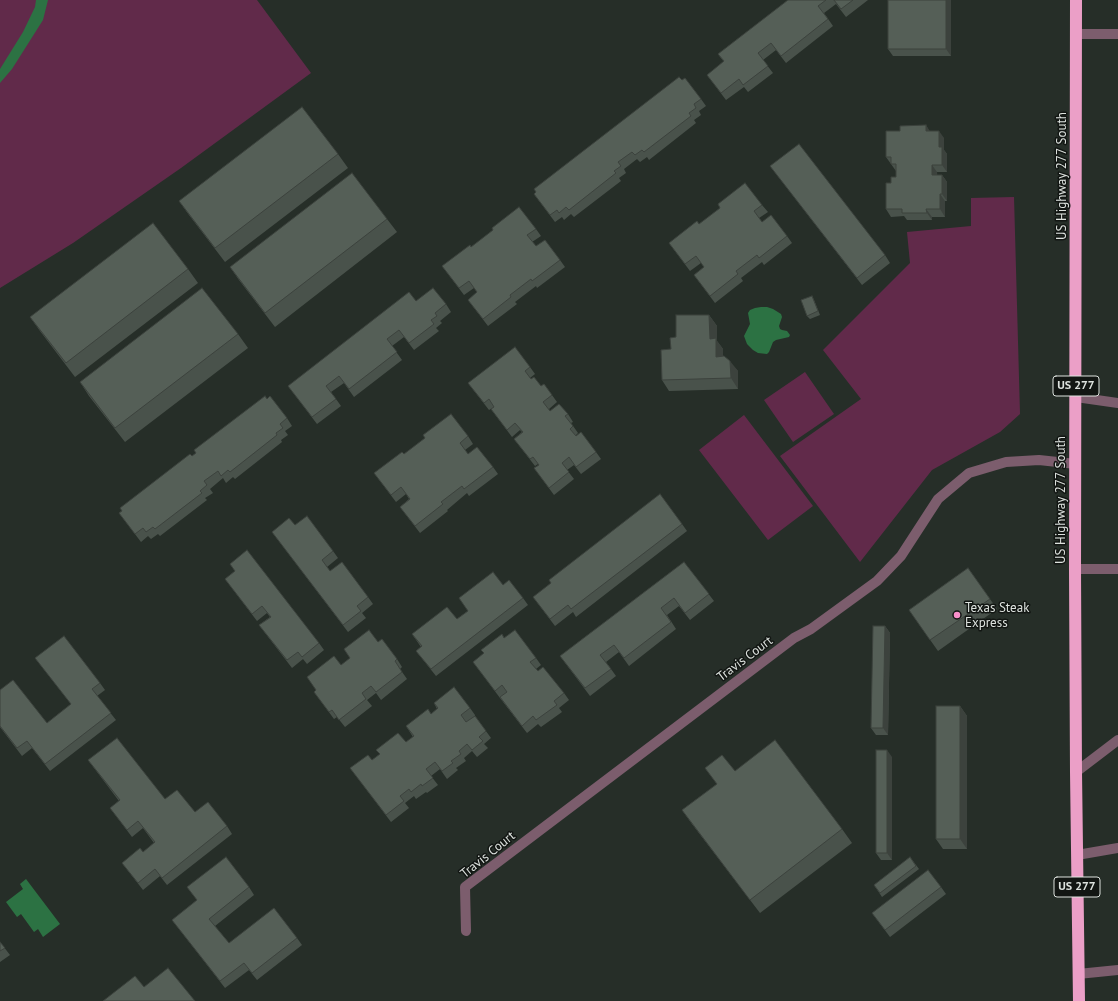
<!DOCTYPE html>
<style>
body{margin:0}
canvas{display:block;background:#262e28}
</style>
<canvas width="1118" height="1001"></canvas>
<script>
const context = document.querySelector('canvas').getContext('2d');
context.lineJoin = 'round';
function paint(path, color) {
  context.fillStyle = color;
  context.fill(path, 'evenodd');
}
function poly(rows) {
  const path = new Path2D();
  for (const r of rows) {
    path.moveTo(r[0], r[1]);
    for (let i = 2; i < r.length; i += 2) path.lineTo(r[i], r[i + 1]);
  }
  return path;
}
function strokePath(path, color, width, dash) {
  context.strokeStyle = color;
  context.lineWidth = width;
  context.lineCap = dash ? 'butt' : 'round';
  context.setLineDash(dash || []);
  context.stroke(path);
}
function write(font, color, halo, rows, align = 'center') {
  context.font = font + ' "PT Sans",sans-serif';
  context.lineWidth = 3;
  context.setLineDash([]);
  context.textBaseline = 'middle';
  context.strokeStyle = halo;
  context.fillStyle = color;
  for (const [text, x, y, turn = 0] of rows) {
    context.save();
    context.translate(x, y);
    context.rotate((+turn || 0) * Math.PI / 180);
    context.textAlign = isNaN(turn) ? turn : align;
    if (halo) context.strokeText(text, 0, 0);
    context.fillText(text, 0, 0);
    context.restore();
  }
}
paint(poly([
 [0,0,257,0,311,73,181,168,73,243,0,288],
 [1014,197,1020,414,1000,432,932,470,860,562,780,456,861,399,823,350,910,263,907,232,971,226,971,198],
 [805,372,834,414,793,442,764,400],
 [744,415,813,506,768,540,699,450]
]), '#612a4a');
paint(poly([
 [36,0,48,0,43,20,12,69,0,83,0,69,23,32,35,7],
 [761,307,767,307,773,309,781,314,782,317,779,326,780,329,782,330,787,331,790,335,789,337,776,340,773,342,769,352,767,354,758,353,753,350,747,344,744,336,750,324,748,313,750,310,755,308],
 [26,879,60,924,43,937,38,929,34,932,21,914,17,917,6,902,23,889,20,884]
]), '#2c7243');
strokePath(poly([
 [1076,34,1118,34],
 [1076,397,1118,403],
 [1075,569,1118,569],
 [1076,772,1118,740],
 [1077,855,1118,848],
 [466,931,465,887,794,638,811,629,877,581,901,556,938,499,969,473,1006,462,1039,460,1076,464],
 [1078,974,1118,970]
]), '#7c5d6d', 10);
strokePath(poly([
 [1076,0,1075,569,1076,772,1079,1001]
]), '#eb9fc7', 12);
paint(poly([
 [788,0,868,0,846,17,836,4,824,13,833,26,786,63,776,50,763,60,773,73,748,92,744,87,726,100,707,75,724,62,718,54],
 [888,0,951,0,951,56,893,56,888,49],
 [682,80,701,99,706,106,699,111,701,115,694,120,696,123,649,160,647,157,640,162,637,159,624,169,626,173,619,178,621,181,574,217,571,214,564,220,562,217,555,222,534,194],
 [926,125,929,131,944,138,944,150,947,154,947,172,937,172,937,175,942,175,947,182,947,201,945,201,945,217,932,217,932,220,907,220,904,216,891,217,886,209,891,183,896,177,896,171,886,157,900,131],
 [338,154,348,168,225,262,189,215,179,201],
 [770,166,885,255,890,263,862,285],
 [762,205,768,212,759,218,762,222,787,236,792,243,764,265,762,262,741,278,743,281,715,303,694,275,704,267,701,263,690,271,669,243],
 [387,219,397,232,275,327,239,280,230,267],
 [536,229,541,236,532,242,536,246,560,260,565,267,537,288,536,286,515,302,517,304,488,326,468,300,477,292,474,288,464,295,442,266,471,247],
 [188,269,198,283,75,377,40,331,30,317],
 [812,296,814,300,820,315,810,319,807,316],
 [416,301,446,304,451,312,440,321,442,323,436,328,439,331,414,350,404,337,392,346,402,360,354,397,344,383,331,392,341,406,317,424,288,386],
 [709,315,717,326,717,341,723,349,723,356,738,371,738,389,669,391,662,380,671,349,676,337],
 [238,334,248,348,125,442,89,396,80,382],
 [530,367,535,374,530,378,541,386,544,384,557,402,549,409,550,411,568,414,573,422,571,423,578,433,575,436,596,452,601,459,581,474,574,465,567,470,574,479,554,495,534,468,539,465,538,464,535,466,514,439,522,432,520,430,512,437,491,409,494,407,489,410,468,383],
 [267,399,287,418,292,426,285,431,288,435,281,440,282,442,235,479,233,477,226,483,223,478,210,489,213,493,205,498,207,500,160,536,158,534,151,539,148,536,141,542,119,513],
 [468,436,473,444,465,450,468,454,493,467,498,474,469,496,467,493,447,510,448,511,420,533,400,507,409,499,406,494,396,502,374,473,404,454],
 [682,524,687,531,576,617,573,612,555,626,533,597],
 [295,525,333,551,338,558,327,567,330,571,368,597,373,604,362,613,366,618,348,632,272,532],
 [684,562,714,601,690,620,679,606,667,615,676,629,629,666,619,652,606,662,616,676,590,696,560,656],
 [230,564,319,643,324,650,307,664,303,659,292,668,259,625,270,617,267,613,257,621,225,579,235,571],
 [968,568,997,609,938,651,909,610],
 [503,585,523,598,528,605,436,676,416,651,421,647,412,634,457,619],
 [885,626,890,633,888,735,876,735,871,728],
 [504,638,536,658,541,665,536,669,538,671,564,693,569,700,559,708,562,712,541,727,538,724,527,733,500,698,473,662],
 [378,642,397,659,402,667,400,669,407,679,381,700,376,693,367,700,372,706,345,727,337,717,334,719,314,692,316,690,350,658,344,649],
 [35,658,100,683,105,690,97,696,116,720,50,771,32,748,22,756,0,727,0,690,47,723,71,704],
 [434,703,470,708,475,715,475,716,491,738,484,744,488,748,477,757,472,751,464,758,466,761,456,768,458,770,447,779,440,769,431,776,438,785,427,793,426,792,416,799,414,796,405,803,409,808,391,822,350,768,372,760,380,754,406,742,413,737,406,726,431,714,437,709],
 [960,706,967,716,967,849,943,849,936,839],
 [892,757,892,860,881,860,876,853],
 [88,760,165,799,227,826,232,834,167,885,160,876,143,890,122,863,143,852,154,843,143,828,132,837,110,808,119,801],
 [705,768,735,771,842,829,852,843,760,913,692,824,682,810,717,784],
 [910,857,919,869,882,897,874,885],
 [187,887,249,887,254,895,215,926,229,943,297,938,302,945,257,980,249,970,225,988,172,920,197,900],
 [941,887,946,894,890,937,872,913],
 [0,942,10,955,0,962]
]), '#49524b');
paint(poly([
 [946,0,951,0,951,56,946,49],
 [926,125,931,133,926,131],
 [939,131,944,138,944,150,947,154,947,172,942,165,939,147],
 [932,165,937,172,938,182,932,175],
 [942,175,947,182,947,201,942,194],
 [940,194,945,201,945,217,940,209],
 [926,209,932,217,932,220,927,213],
 [709,315,717,326,717,341,723,349,723,367,716,357,710,339],
 [730,361,738,371,738,389,731,378],
 [885,626,890,633,888,735,883,728],
 [960,706,967,716,967,849,960,839],
 [887,750,892,757,892,860,887,853]
]), '#3c423d');
const building = poly([
 [788,0,826,0,818,6,828,19,781,56,771,43,758,53,768,66,743,85,739,79,721,93,707,75,724,61,718,54,788,0],
 [834,0,853,0,841,9,834,0],
 [888,0,946,0,946,49,888,49,888,0],
 [679,77,682,80,685,78,701,99,694,104,696,108,689,113,691,116,644,152,642,150,635,155,632,152,618,162,621,166,614,171,616,173,569,210,566,207,559,213,557,210,550,215,534,194,536,192,534,189,679,77],
 [302,107,338,154,215,248,179,201,302,107],
 [926,125,926,131,939,131,939,147,942,147,942,165,932,165,932,175,942,175,942,194,940,194,940,209,926,209,927,213,902,213,902,209,886,209,886,183,891,183,891,177,896,177,896,164,891,164,891,157,886,157,886,131,900,131,900,126,926,125],
 [799,144,885,255,857,278,770,166,799,144],
 [352,173,387,219,265,313,230,267,352,173],
 [745,183,762,205,754,211,762,222,771,215,787,236,759,258,757,255,736,271,738,274,710,296,694,275,704,267,696,256,685,264,669,243,697,221,699,224,720,208,718,204,745,183],
 [519,207,536,229,527,235,536,246,545,240,560,260,532,281,531,279,510,295,511,297,483,319,468,300,477,292,469,281,459,288,442,266,470,245,471,247,493,230,492,228,519,207],
 [153,223,188,269,66,363,30,317,153,223],
 [202,288,238,334,115,428,80,382,202,288],
 [433,288,446,304,435,313,437,316,431,320,434,324,409,343,399,330,387,339,397,352,349,389,339,376,326,386,336,399,312,417,288,386,409,292,416,301,433,288],
 [812,296,818,311,807,316,801,300,812,296],
 [676,315,709,315,710,339,716,338,716,357,724,356,730,361,731,378,662,380,661,350,671,349,670,338,676,337,676,315],
 [515,347,530,367,525,371,531,379,534,377,541,386,544,384,552,395,543,402,550,411,559,404,568,414,565,416,573,426,570,429,576,436,581,432,596,452,576,467,569,457,562,463,569,472,549,488,534,468,539,465,533,457,530,459,514,439,523,432,515,423,507,430,491,409,494,407,489,399,484,403,468,383,515,347],
 [265,396,267,399,270,396,287,418,280,424,283,428,276,433,277,435,230,472,228,470,221,476,218,471,204,481,207,485,200,491,202,493,155,529,153,527,146,532,143,528,135,534,119,513,122,511,120,508,190,454,192,456,196,453,194,450,265,396],
 [451,414,468,436,460,443,468,454,477,447,493,467,464,489,462,486,441,502,443,504,415,526,400,507,410,499,401,487,391,495,374,473,402,452,404,454,425,438,423,435,451,414],
 [660,494,682,524,571,609,568,605,550,619,533,597,551,583,549,580,660,494],
 [307,516,333,551,322,560,330,571,342,562,368,597,357,606,361,611,343,625,272,532,289,518,295,525,307,516],
 [247,550,319,643,302,657,298,652,287,660,259,625,271,617,262,606,252,614,225,579,235,571,230,564,247,550],
 [684,562,709,594,685,613,674,598,661,608,671,622,624,658,614,645,600,655,611,669,585,688,560,656,684,562],
 [968,568,990,599,930,640,909,610,968,568],
 [493,572,503,585,509,580,523,598,431,669,416,651,422,646,412,634,447,607,457,619,468,611,459,598,493,572],
 [873,626,885,626,883,728,871,728,873,626],
 [369,630,378,642,382,639,397,659,395,661,402,672,376,692,371,686,362,693,366,699,339,720,332,710,329,712,314,692,316,690,307,677,334,656,341,665,350,658,344,649,369,630],
 [515,630,536,658,530,662,538,671,543,667,564,693,554,701,557,705,536,720,533,716,522,726,500,697,507,692,502,685,495,691,473,662,484,653,481,650,502,634,504,638,515,630],
 [64,636,100,683,92,689,111,713,45,764,27,741,17,748,0,726,0,690,13,680,47,723,71,704,35,658,64,636],
 [454,687,470,708,461,715,466,722,475,716,486,731,479,737,483,741,472,750,467,744,459,751,461,754,451,761,453,763,442,771,435,762,426,769,433,778,422,786,421,784,411,792,409,789,400,796,404,801,386,815,350,768,368,755,372,760,380,754,376,750,398,733,406,742,414,736,406,726,428,709,431,714,438,708,434,703,454,687],
 [936,706,960,706,960,839,936,839,936,706],
 [117,738,165,799,177,790,195,812,208,802,227,826,162,878,155,869,138,883,122,863,140,848,143,852,155,842,138,821,127,830,110,808,120,800,88,760,117,738],
 [775,740,842,829,750,900,682,810,717,784,705,768,722,755,735,771,775,740],
 [876,750,887,750,887,853,876,853,876,750],
 [226,857,249,887,209,919,229,943,274,908,297,938,252,973,244,963,220,981,172,920,197,900,187,887,226,857],
 [910,857,916,866,880,893,874,885,910,857],
 [928,870,941,887,885,930,872,913,928,870],
 [0,942,5,948,0,951,0,942],
 [168,968,195,1001,103,1001,135,976,144,987,168,968]
]);
paint(building, '#555f57');
strokePath(building, '#3c423d', 1);
for (const [x, y, r, color] of [
 [957,615,4,"#f98fca"]
]) {
  const dot = new Path2D();
  dot.arc(x, y, r, 0, 2 * Math.PI);
  context.fillStyle = color;
  context.fill(dot);
  strokePath(dot, '#121613', 1.5);
}
for (const [x, y, w] of [
 [1076,386,46],
 [1077,887,46]
]) {
  const box = new Path2D();
  box.roundRect(x - w / 2, y - 10, w, 20, 3);
  context.fillStyle = '#121613';
  context.fill(box);
  strokePath(box, '#dde2de', 1);
}
write('bold 12px', '#dde2de', null, [
 ["US 277",1076,386],
 ["US 277",1077,887]
]);
write('13px', '#dde2de', '#121613', [
 ["US Highway 277 South",1062,176,-90],
 ["US Highway 277 South",1061,500,-90],
 ["Travis Court",745,659,-37],
 ["Travis Court",488,855,-39]
]);
write('13px', '#dde2de', '#121613', [
 ["Texas Steak",965,608],
 ["Express",965,623]
], 'left');
</script>
